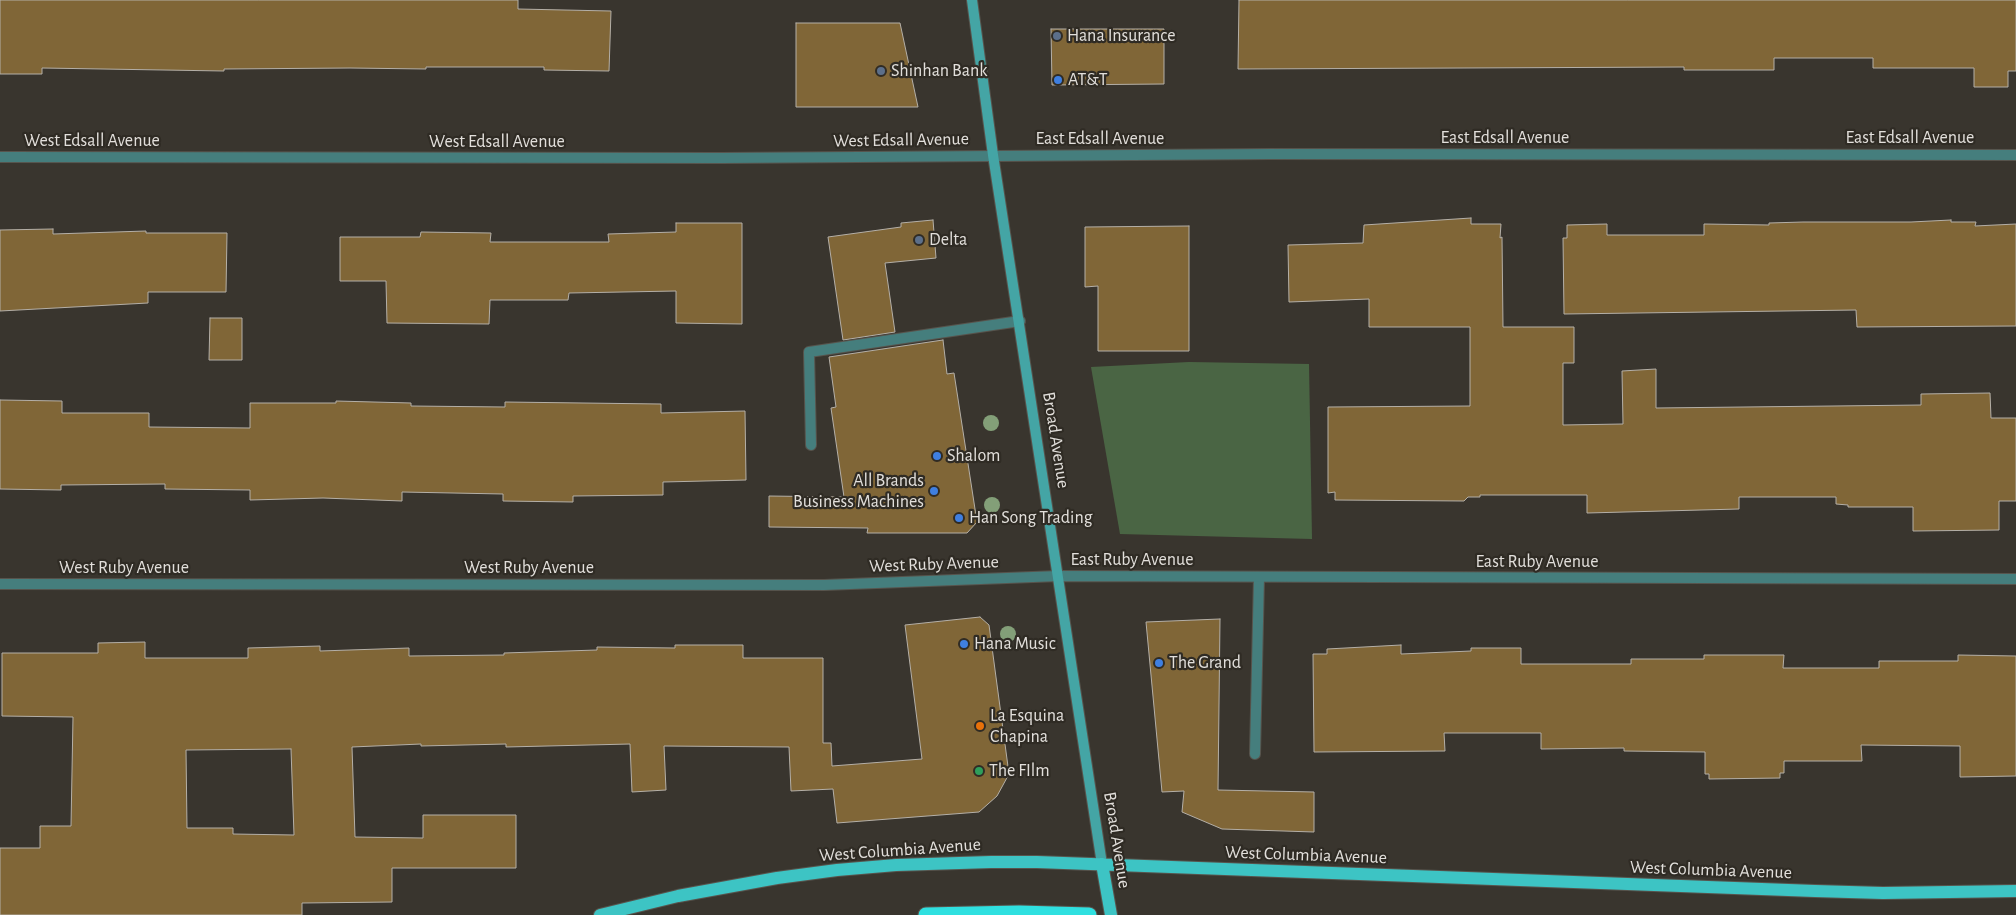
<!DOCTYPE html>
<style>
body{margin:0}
canvas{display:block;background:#39352e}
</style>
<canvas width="2016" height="915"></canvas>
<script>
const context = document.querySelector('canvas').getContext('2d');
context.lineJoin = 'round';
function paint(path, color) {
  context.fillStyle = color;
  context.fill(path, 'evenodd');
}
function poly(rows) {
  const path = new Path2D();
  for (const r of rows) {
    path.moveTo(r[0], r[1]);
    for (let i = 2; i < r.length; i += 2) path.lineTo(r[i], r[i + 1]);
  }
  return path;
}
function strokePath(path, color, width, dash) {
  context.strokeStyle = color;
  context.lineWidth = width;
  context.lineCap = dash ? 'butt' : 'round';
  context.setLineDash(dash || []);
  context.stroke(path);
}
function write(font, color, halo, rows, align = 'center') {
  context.font = font + ' "Alegreya Sans",sans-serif';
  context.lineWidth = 4.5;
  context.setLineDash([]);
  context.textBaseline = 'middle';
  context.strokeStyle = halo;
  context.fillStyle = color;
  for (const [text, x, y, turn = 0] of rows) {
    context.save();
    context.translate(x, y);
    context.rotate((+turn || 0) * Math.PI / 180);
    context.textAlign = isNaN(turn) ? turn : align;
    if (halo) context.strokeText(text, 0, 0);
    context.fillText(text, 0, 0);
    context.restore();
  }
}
paint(poly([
 [1189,362,1309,364,1312,539,1120,534,1091,367]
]), '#4a6544');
const building = poly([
 [0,0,518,0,518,9,611,11,609,71,544,70,544,67,426,67,426,69,350,68,224,69,224,71,42,68,42,74,0,74,0,0],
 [1239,0,2016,0,2016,71,2008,71,2008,87,1974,87,1974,68,1873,68,1873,58,1774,58,1774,70,1684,70,1684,67,1238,69,1239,0],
 [796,23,900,23,918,107,796,107,796,23],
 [1051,29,1164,29,1164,84,1052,85,1051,29],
 [1471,218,1471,224,1501,224,1500,238,1502,237,1503,327,1574,327,1574,363,1563,363,1563,425,1623,424,1622,371,1656,369,1656,408,1921,405,1921,394,1990,393,1991,418,2016,418,2016,501,1999,501,1999,530,1913,531,1913,507,1848,507,1848,505,1836,504,1836,497,1739,497,1739,509,1587,513,1587,495,1480,495,1480,497,1468,497,1464,501,1335,500,1335,492,1328,493,1328,407,1470,406,1470,327,1369,327,1369,299,1289,302,1288,245,1363,243,1364,225,1471,218],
 [933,220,936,258,885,263,895,332,843,340,828,237,901,227,901,223,933,220],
 [1951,220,1951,222,1976,222,1975,226,2016,224,2016,326,1857,327,1856,310,1564,314,1563,238,1567,238,1567,225,1607,224,1607,235,1704,235,1704,224,1769,225,1769,223,1803,222,1911,222,1951,220],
 [676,223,742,223,742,324,676,323,676,291,569,293,568,300,490,300,489,324,387,323,386,281,340,281,340,237,420,237,421,232,491,233,490,242,609,242,608,234,676,232,676,223],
 [1189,226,1189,351,1098,351,1098,286,1085,287,1085,227,1189,226],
 [53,229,53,234,146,231,146,233,227,233,226,292,148,292,148,303,0,311,0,230,53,229],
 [210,318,242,318,242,360,209,360,210,318],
 [943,340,947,374,954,373,977,522,967,533,867,533,868,528,769,527,769,496,844,497,831,408,836,407,829,357,943,340],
 [0,400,62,401,62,413,149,413,149,427,250,428,250,403,336,403,336,401,411,403,411,406,505,407,505,402,661,404,661,413,745,411,746,480,663,482,663,495,573,496,573,502,503,501,503,494,402,492,402,501,323,498,250,500,250,490,165,489,165,484,61,485,61,490,0,489,0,400],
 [980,617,989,625,1009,774,997,796,979,812,837,823,833,789,791,791,789,747,664,746,666,790,632,792,630,744,506,747,506,744,421,746,421,744,352,747,355,837,423,838,423,815,516,815,516,868,392,868,392,902,302,903,302,915,0,915,0,848,40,848,40,826,71,826,73,717,2,716,2,653,98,653,98,643,145,642,145,658,248,658,248,648,320,646,320,651,409,648,409,656,504,655,504,653,597,650,597,647,675,648,675,645,743,645,743,658,823,658,823,743,831,743,832,766,922,759,905,625,980,617],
 [291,749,294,835,233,834,233,828,187,828,186,750,291,749],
 [1220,619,1218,790,1314,792,1314,832,1222,829,1182,812,1184,791,1162,792,1146,622,1220,619],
 [1401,645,1401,654,1471,651,1471,648,1521,648,1521,664,1631,664,1631,659,1704,659,1704,655,1784,655,1783,668,1879,668,1879,661,1958,661,1958,655,2016,656,2016,776,1960,777,1960,746,1861,745,1862,761,1784,761,1784,773,1780,773,1780,778,1709,779,1709,774,1705,774,1705,752,1624,751,1624,748,1541,749,1541,733,1444,733,1445,751,1314,752,1313,654,1327,654,1327,649,1401,645]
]);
paint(building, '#806637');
strokePath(building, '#b4afa7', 1);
const lane = poly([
 [811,445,809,352,1020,321],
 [1255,754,1259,577]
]);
const street = poly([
 [0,157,721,158,1271,154,2016,155],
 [0,584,824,585,1059,576,2016,579]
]);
const secondary = poly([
 [972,0,993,155,1102,864]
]);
const primary = poly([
 [1102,864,1111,915],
 [600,915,678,896,777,878,837,870,896,865,991,862,1037,862,1815,891,1883,893,2016,891]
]);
const highway = poly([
 [926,915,1019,913,1089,915]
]);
strokePath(lane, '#57544d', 12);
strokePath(street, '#57544d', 12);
strokePath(secondary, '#57544d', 12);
strokePath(primary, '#57544d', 14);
strokePath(highway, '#57544d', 17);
strokePath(lane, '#457e7d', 10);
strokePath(street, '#457e7d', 10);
strokePath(secondary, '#44a5a5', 10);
strokePath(primary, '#3dc4c4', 12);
strokePath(highway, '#2fe0e0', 15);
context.fillStyle = '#839f78';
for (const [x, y] of [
 [991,423],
 [992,505],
 [1008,634]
]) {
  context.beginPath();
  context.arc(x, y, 8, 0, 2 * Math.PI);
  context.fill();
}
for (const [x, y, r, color] of [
 [1057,36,5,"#5c6f8a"],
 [881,71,5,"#5c6f8a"],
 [1058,80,5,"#3f7fe0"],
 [919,240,5,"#5c6f8a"],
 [937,456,5,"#3f7fe0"],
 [934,491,5,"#3f7fe0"],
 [959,518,5,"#3f7fe0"],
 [964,644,5,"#3f7fe0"],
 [1159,663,5,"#3f7fe0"],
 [980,726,5,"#e8710a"],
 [979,771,5,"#2e9e5b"]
]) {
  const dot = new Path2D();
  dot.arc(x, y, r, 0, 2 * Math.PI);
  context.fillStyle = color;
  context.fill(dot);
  strokePath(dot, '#2f2b24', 2);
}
write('18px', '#e2dfdb', '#2f2b24', [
 ["Hana Insurance",1067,36],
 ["Shinhan Bank",891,71],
 ["AT&T",1068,80],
 ["Delta",929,240],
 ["Shalom",947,456],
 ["All Brands",924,481,"right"],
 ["Business Machines",924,502,"right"],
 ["Han Song Trading",969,518],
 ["Hana Music",974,644],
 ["The Grand",1169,663],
 ["La Esquina",990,716],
 ["Chapina",990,737],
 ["The FIlm",989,771]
], 'left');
write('18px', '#e2dfdb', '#2f2b24', [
 ["East Edsall Avenue",1505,138],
 ["East Edsall Avenue",1910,138],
 ["East Edsall Avenue",1100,139],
 ["West Edsall Avenue",901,140,-1],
 ["West Edsall Avenue",92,141],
 ["West Edsall Avenue",497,142],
 ["Broad Avenue",1056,440,81],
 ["East Ruby Avenue",1132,560],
 ["East Ruby Avenue",1537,562],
 ["West Ruby Avenue",934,564,-2],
 ["West Ruby Avenue",124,568],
 ["West Ruby Avenue",529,568],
 ["Broad Avenue",1117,840,81],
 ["West Columbia Avenue",900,850,-4],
 ["West Columbia Avenue",1306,855,2],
 ["West Columbia Avenue",1711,870,2]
]);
</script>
